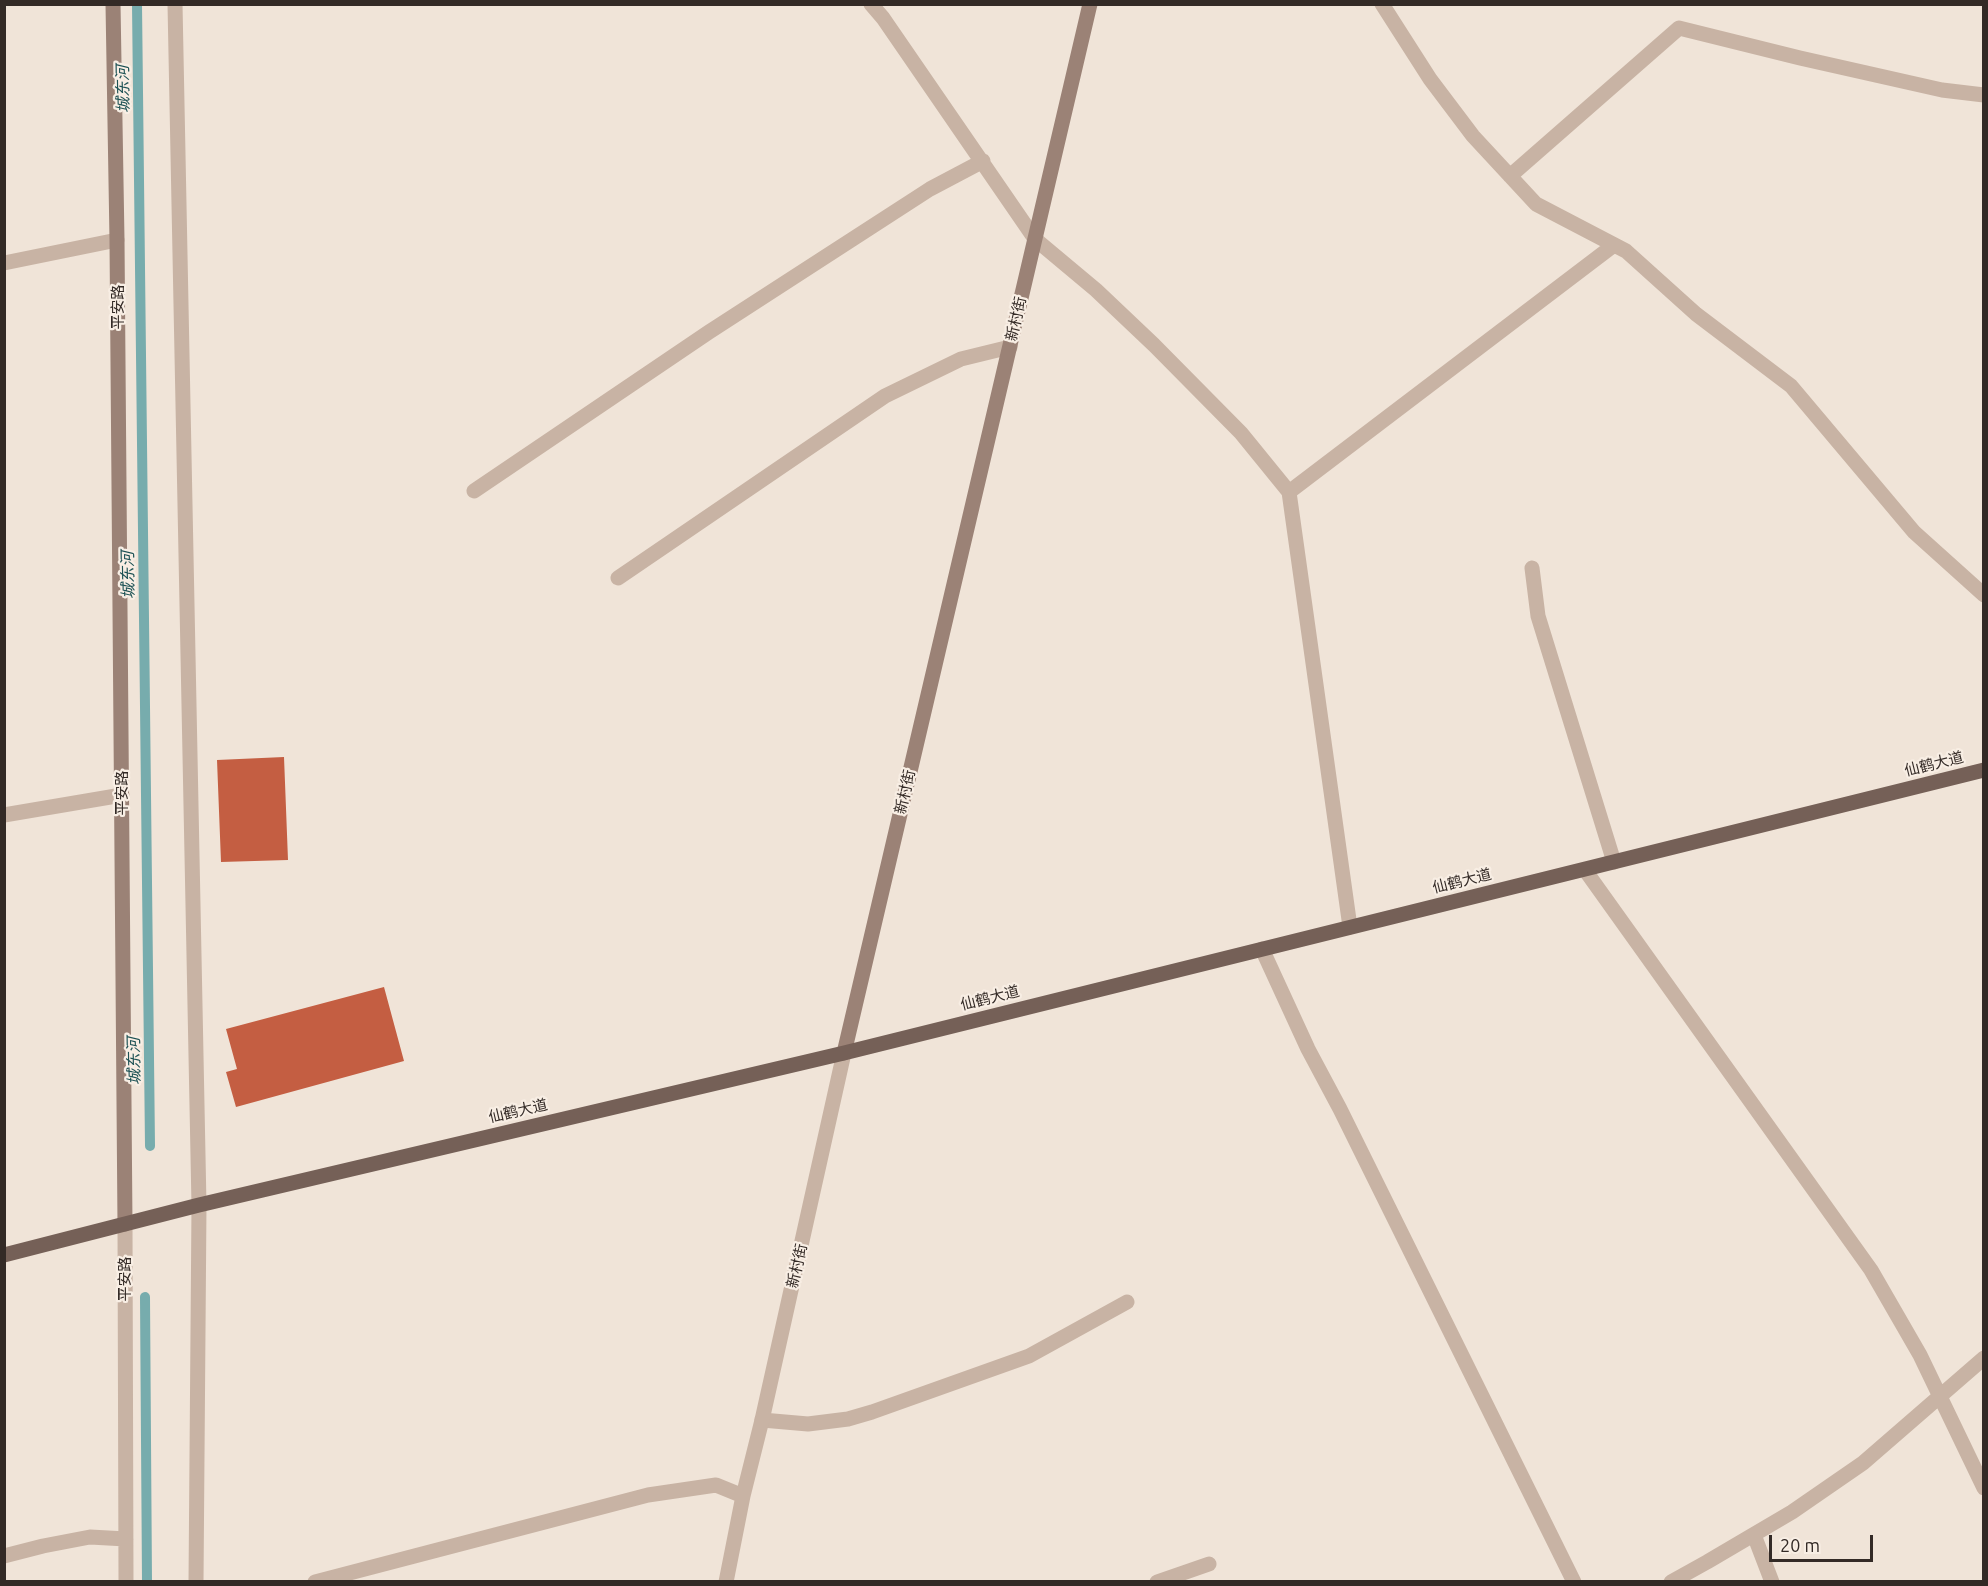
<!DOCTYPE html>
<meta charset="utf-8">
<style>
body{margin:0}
#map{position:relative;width:1988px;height:1586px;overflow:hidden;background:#f0e4d8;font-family:Ubuntu,sans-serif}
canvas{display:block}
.frame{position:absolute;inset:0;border:6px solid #332a26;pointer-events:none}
.scale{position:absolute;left:1769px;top:1535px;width:104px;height:27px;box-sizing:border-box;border:3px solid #332a26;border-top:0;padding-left:8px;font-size:18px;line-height:21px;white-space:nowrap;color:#332a26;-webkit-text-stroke:4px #f8eee4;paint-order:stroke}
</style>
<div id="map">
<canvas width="1988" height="1586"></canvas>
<div class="frame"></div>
<div class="scale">20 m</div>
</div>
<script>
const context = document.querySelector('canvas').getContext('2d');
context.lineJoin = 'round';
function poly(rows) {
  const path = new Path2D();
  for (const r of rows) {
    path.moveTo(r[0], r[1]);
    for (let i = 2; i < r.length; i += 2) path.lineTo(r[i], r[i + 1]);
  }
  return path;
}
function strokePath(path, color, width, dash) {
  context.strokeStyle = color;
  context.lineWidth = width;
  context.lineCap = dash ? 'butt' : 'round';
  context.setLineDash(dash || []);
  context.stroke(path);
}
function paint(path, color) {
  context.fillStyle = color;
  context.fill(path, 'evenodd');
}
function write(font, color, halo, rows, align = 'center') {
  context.font = font + ' Ubuntu,"Noto Sans SC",sans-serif';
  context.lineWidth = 4.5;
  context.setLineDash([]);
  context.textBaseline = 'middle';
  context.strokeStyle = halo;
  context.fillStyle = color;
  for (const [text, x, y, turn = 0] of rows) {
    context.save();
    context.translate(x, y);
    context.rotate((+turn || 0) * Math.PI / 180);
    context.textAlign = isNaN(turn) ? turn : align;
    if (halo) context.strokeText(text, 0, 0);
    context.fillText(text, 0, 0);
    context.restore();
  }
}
strokePath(poly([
 [137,4,150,1146],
 [145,1297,147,1582]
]), '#77acad', 10);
paint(poly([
 [284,757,288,860,221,862,217,760],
 [384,987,404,1061,236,1107,226,1072,237,1069,226,1029]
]), '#c45e42');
strokePath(poly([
 [1532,568,1538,616,1614,862],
 [762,1420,808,1424,848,1419,872,1412,1029,1356,1127,1302],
 [1157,1582,1209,1564]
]), '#c8b3a4', 15);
strokePath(poly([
 [175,4,199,1205,196,1582],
 [871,4,883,18,1035,239,1096,290,1154,345,1241,433,1289,492,1350,927],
 [1382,4,1430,79,1473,136,1536,204,1626,251,1696,314,1791,386,1914,532,1984,595],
 [1510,176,1679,28,1800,58,1942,90,1984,95],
 [4,263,117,240],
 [474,491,709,332,930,189,983,161],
 [1289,492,1614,245],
 [618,578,885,396,961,359,1010,347],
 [4,815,122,795],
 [1585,870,1871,1270,1920,1355,1984,1488],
 [1262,949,1308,1049,1340,1109,1574,1582],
 [125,1224,126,1582],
 [1754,1535,1772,1582],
 [4,1556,43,1546,90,1537,126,1539],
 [315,1582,648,1495,716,1485,743,1496],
 [726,1582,743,1496,762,1420,844,1053],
 [1671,1582,1707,1562,1792,1512,1863,1463,1984,1358]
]), '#c8b3a4', 15);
strokePath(poly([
 [113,4,117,240,125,1224],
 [844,1053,1090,4]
]), '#9b8276', 15);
strokePath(poly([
 [4,1255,199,1205,844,1053,1984,770]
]), '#756057', 15);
write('15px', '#332a26', '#f8eee4', [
 ["平安路",118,307,-90],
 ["新村街",1016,319,-77],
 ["仙鹤大道",1934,764,-14],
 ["新村街",905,792,-77],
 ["平安路",122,793,-90],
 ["仙鹤大道",1462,881,-14],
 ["仙鹤大道",990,998,-14],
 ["仙鹤大道",518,1111,-13],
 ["新村街",797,1266,-77],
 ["平安路",125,1279,-90]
]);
write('italic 16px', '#1c5154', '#f8eee4', [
 ["城东河",123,89,-91],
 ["城东河",128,575,-91],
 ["城东河",134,1061,-91]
]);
</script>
